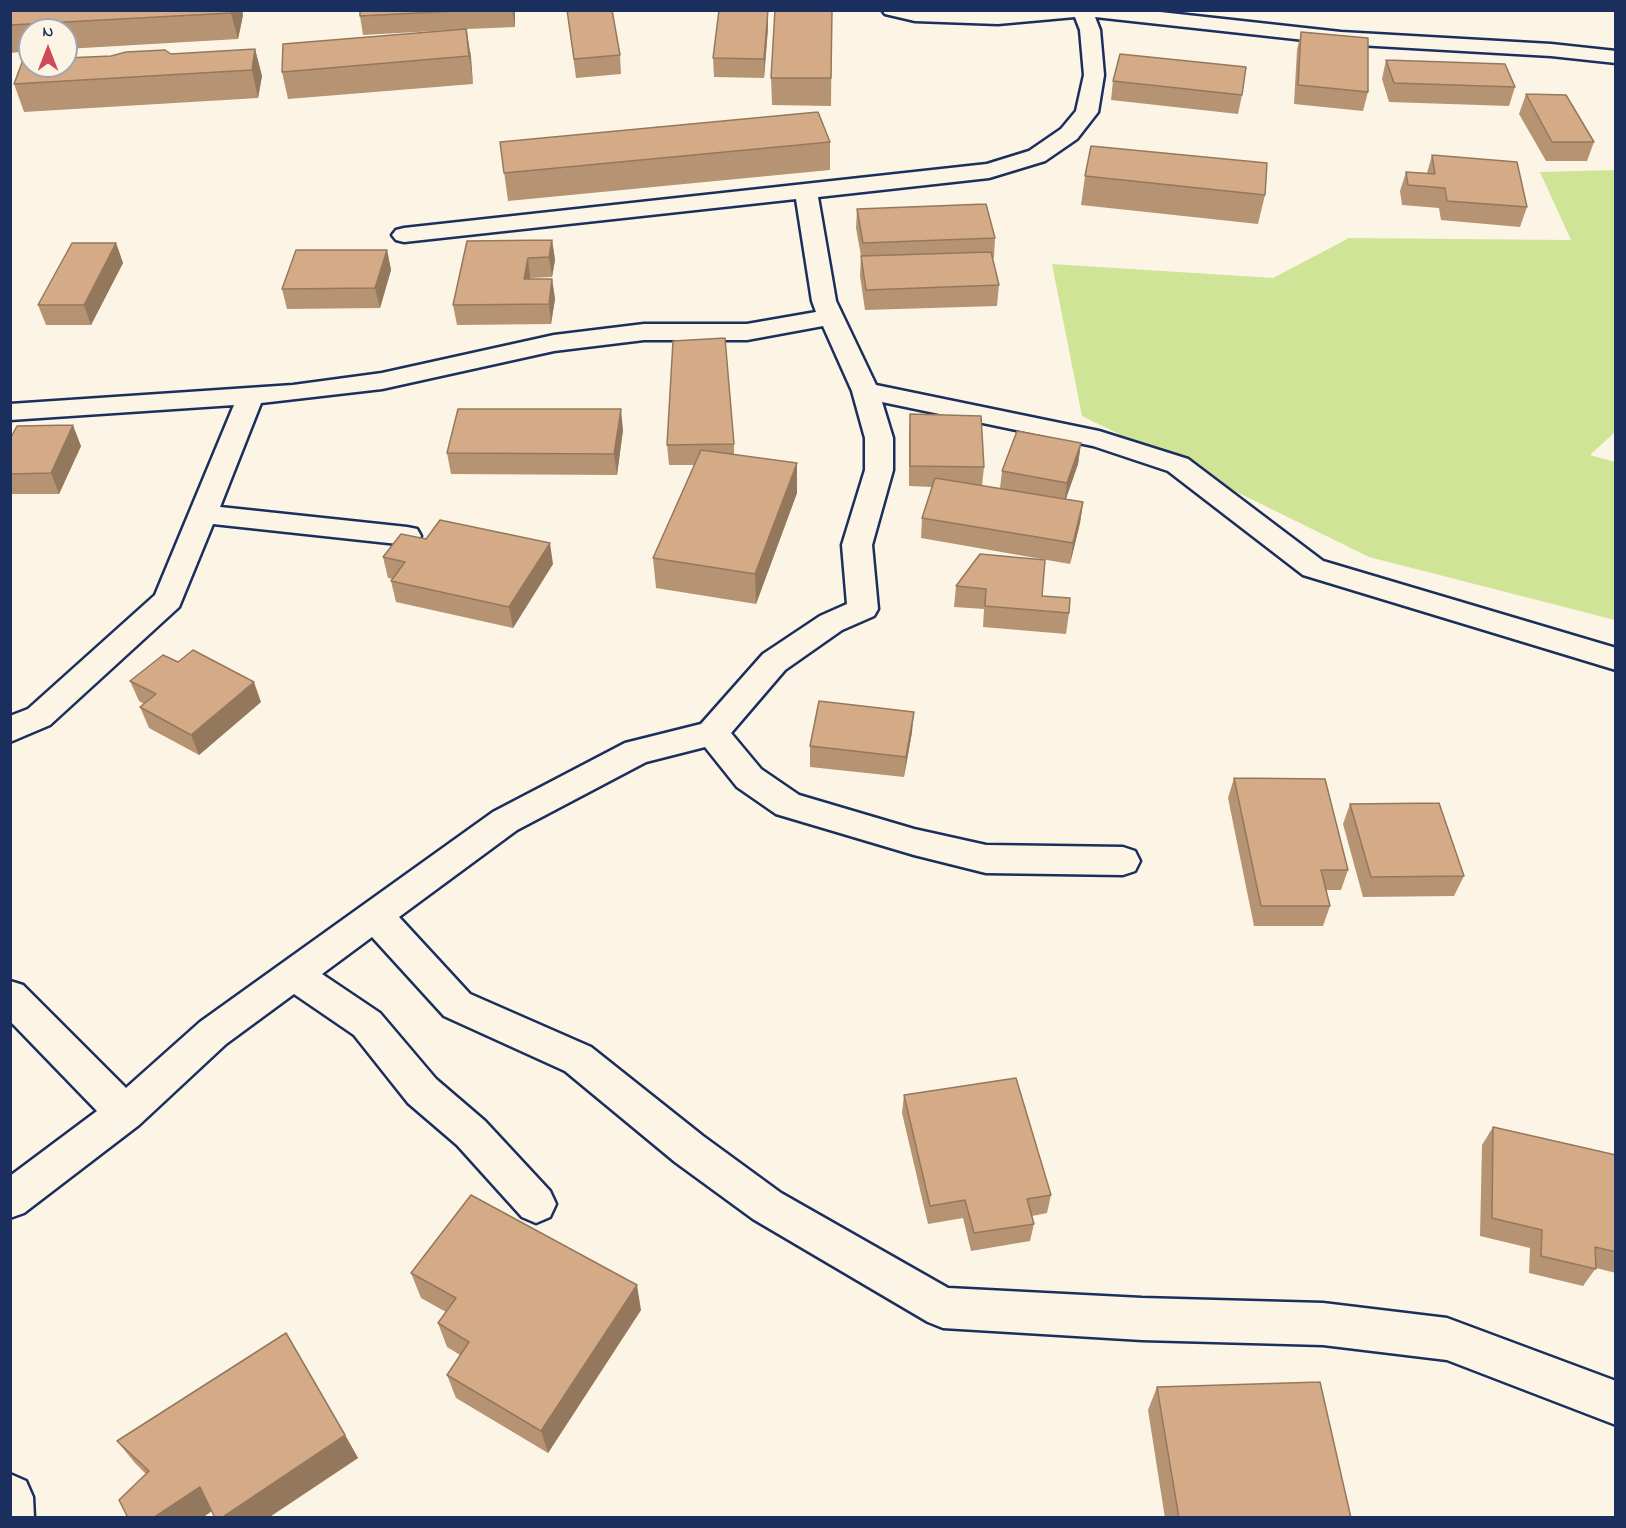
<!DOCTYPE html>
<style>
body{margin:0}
#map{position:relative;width:1626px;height:1528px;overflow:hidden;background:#fcf5e5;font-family:"Indie Flower",sans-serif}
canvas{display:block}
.frame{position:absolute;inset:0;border:12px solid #1b2f5e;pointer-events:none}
.north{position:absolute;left:18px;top:18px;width:60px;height:60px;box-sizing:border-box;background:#fcf5e5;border:2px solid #a2a6af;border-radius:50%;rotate:0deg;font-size:16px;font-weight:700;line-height:24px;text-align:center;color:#1b2f5e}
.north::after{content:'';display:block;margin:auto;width:21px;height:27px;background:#d1495b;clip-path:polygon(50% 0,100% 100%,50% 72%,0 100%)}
</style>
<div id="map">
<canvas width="1626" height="1528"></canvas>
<div class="frame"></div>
<div class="north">N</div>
</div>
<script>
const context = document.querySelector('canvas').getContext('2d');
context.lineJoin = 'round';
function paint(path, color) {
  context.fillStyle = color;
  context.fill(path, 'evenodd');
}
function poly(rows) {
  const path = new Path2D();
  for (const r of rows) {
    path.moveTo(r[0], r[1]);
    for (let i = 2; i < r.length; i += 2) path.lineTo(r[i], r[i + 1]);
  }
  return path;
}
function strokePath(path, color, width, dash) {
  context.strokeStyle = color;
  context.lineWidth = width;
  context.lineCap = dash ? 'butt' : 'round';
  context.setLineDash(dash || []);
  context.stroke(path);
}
paint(poly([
 [1615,170,1615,432,1590,455,1615,462,1615,620,1369,557,1082,416,1052,264,1273,278,1349,238,1571,240,1540,172]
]), '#d0e498');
const minor = poly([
 [882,10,1142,10,1341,32,1551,44,1616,51,1616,63,1551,56,1341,44,1095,17,1100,30,1104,75,1098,112,1077,139,1045,161,989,178,818,197,836,301,876,385,1099,431,1188,459,1323,561,1616,648,1616,670,1303,575,1168,471,1093,446,882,402,893,438,893,470,872,545,878,609,874,616,842,630,785,670,731,733,761,769,799,795,914,829,986,845,1123,847,1135,851,1140,861,1135,871,1123,875,986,873,914,855,776,814,737,787,705,747,646,762,517,830,399,917,470,994,591,1047,703,1136,781,1193,948,1288,1142,1298,1323,1303,1447,1318,1616,1381,1616,1425,1447,1360,1323,1345,1142,1340,943,1328,928,1322,753,1219,675,1162,565,1071,444,1016,372,937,322,974,380,1013,436,1079,485,1121,550,1191,556,1204,550,1217,536,1223,522,1217,457,1145,408,1103,354,1035,294,994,226,1044,139,1125,24,1213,10,1218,10,1176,97,1111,10,1021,10,981,23,985,126,1088,200,1022,493,812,625,743,701,724,763,654,820,616,847,604,842,545,865,470,865,438,852,391,823,326,747,340,644,340,554,351,382,389,261,403,220,507,407,527,417,529,421,536,417,543,407,545,213,524,179,607,50,725,10,742,10,716,28,709,155,595,234,405,10,420,10,404,293,385,382,373,554,335,644,324,747,324,816,312,812,301,796,199,404,242,396,240,392,235,396,230,404,228,987,164,1029,151,1061,129,1076,111,1084,75,1080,30,1075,17,998,24,915,21,885,14,882,10],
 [10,1474,26,1481,33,1497,34,1518,10,1518,10,1474]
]);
strokePath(minor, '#1b2f5e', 5);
paint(minor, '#fcf5e5');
paint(poly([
 [10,10,242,10,243,15,238,39,66,49,66,30,30,30,30,51,10,53],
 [360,10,515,10,515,27,467,29,473,84,288,99,282,72,452,30,363,35,360,16],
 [567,10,612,10,620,55,621,74,576,78],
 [768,10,768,28,764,78,714,77,713,58],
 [832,10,831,106,772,105,771,78],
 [1301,32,1368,92,1363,111,1294,104,1297,50],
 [255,49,262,76,258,98,24,112,14,84,171,54],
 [1386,60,1515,87,1509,106,1389,102,1382,79],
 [1113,81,1242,95,1238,114,1111,100],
 [1526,94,1594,142,1587,161,1546,161,1519,114],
 [500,142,830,142,830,170,508,201],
 [1432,155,1527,207,1520,227,1441,220,1439,208,1402,205,1400,191,1406,172,1427,173],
 [1085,176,1265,195,1258,224,1081,205],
 [857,209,995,238,994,258,992,258,999,285,997,306,865,310,860,276,861,256,856,228],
 [552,240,555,260,552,277,530,278,530,279,552,279,555,299,551,324,457,325,453,305],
 [116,243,123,263,91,325,46,325,38,305],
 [387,250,391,270,380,308,287,309,282,289],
 [910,414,984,467,982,486,1000,488,1002,471,1081,443,1078,464,1066,499,1083,502,1080,523,1070,564,921,538,922,518,932,487,909,486,909,435],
 [623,430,617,475,451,474,447,453],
 [10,439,81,446,59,494,10,494],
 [734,444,734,455,797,463,797,493,756,604,656,588,653,558,694,465,669,465,667,445],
 [980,554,1069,613,1066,634,983,627,984,609,954,607,956,586],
 [383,557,553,564,513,628,396,602,391,581,393,579,388,578],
 [130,681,261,702,199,755,149,728,140,707,144,704,139,701],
 [912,732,904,777,810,767,810,746],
 [1234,778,1348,870,1341,890,1326,890,1330,906,1323,926,1254,926,1228,798],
 [1350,804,1464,876,1454,896,1363,897,1343,824],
 [904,1095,1051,1195,1047,1213,1032,1216,1034,1224,1030,1241,971,1251,963,1218,928,1224,902,1113],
 [1493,1127,1616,1155,1616,1273,1596,1268,1583,1286,1529,1273,1530,1248,1480,1236,1482,1145],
 [411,1273,641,1310,548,1453,456,1398,447,1375,460,1355,447,1347,438,1323,446,1312,421,1298],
 [1157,1387,1351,1518,1165,1518,1148,1410],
 [345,1435,358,1458,268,1518,215,1518,212,1511,202,1518,128,1518,146,1474,135,1463,117,1441]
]), '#b69373');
paint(poly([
 [232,10,242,10,243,15,238,39,231,13],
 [512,10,515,10,515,27],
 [768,10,768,28,764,78,764,59],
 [466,29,471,56,473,84,469,56],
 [255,49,262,76,258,98,252,70],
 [552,240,555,260,552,277,549,257],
 [116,243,123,263,91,325,84,305],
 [387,250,391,270,380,308,375,288],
 [528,258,530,278,527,299,524,279],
 [552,279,555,299,551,324,549,304],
 [621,409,623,430,617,475,614,454],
 [73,425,81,446,59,494,51,473],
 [1081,443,1078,464,1064,504,1067,483],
 [797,463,797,493,756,604,755,574],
 [1083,502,1080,523,1070,564,1073,543],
 [550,543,553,564,513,628,509,607],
 [254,682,261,702,199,755,191,735],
 [914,712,912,732,904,777,906,757],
 [637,1285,641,1310,548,1453,541,1431],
 [345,1435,358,1458,268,1518,221,1518],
 [200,1487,216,1508,202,1518,153,1518]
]), '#94785e');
const building = poly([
 [10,10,232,10,231,13,10,25,10,10],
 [360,10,474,10,360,16,360,10],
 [567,10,612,10,620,55,574,59,567,10],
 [719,10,768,10,764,59,713,58,719,10],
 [775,10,832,10,831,78,771,78,775,10],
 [466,29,469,56,282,72,283,44,466,29],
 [1301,32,1368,38,1368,92,1298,85,1301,32],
 [255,49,252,70,14,84,23,60,30,60,30,66,66,66,66,58,111,56,126,52,165,50,171,54,255,49],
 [1120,54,1246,67,1242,95,1113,81,1120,54],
 [1386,60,1505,64,1515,87,1394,83,1386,60],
 [1526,94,1566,95,1594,142,1552,142,1526,94],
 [818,112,830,142,504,173,500,142,818,112],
 [1091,146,1267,163,1265,195,1085,176,1091,146],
 [1432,155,1517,162,1527,207,1447,201,1445,188,1408,185,1406,172,1435,174,1432,155],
 [986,204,995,238,863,243,857,209,986,204],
 [552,240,549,257,528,258,524,279,552,279,549,304,453,305,467,241,552,240],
 [72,243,116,243,84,305,38,305,72,243],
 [296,250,387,250,375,288,282,289,296,250],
 [991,252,999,285,866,290,861,256,991,252],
 [725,338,734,444,667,445,673,341,725,338],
 [458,409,621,409,614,454,447,453,458,409],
 [910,414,981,416,984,467,910,466,910,414],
 [73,425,51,473,10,474,10,439,17,426,73,425],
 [1017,431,1081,443,1067,483,1002,471,1017,431],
 [701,450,797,463,755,574,653,558,701,450],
 [935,478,1083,502,1073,543,922,518,935,478],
 [440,520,550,543,509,607,391,581,405,562,383,557,401,534,426,539,440,520],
 [980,554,1045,560,1042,596,1070,598,1069,613,985,606,986,589,956,586,980,554],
 [193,650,254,682,191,735,140,707,156,694,130,681,163,655,178,662,193,650],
 [819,701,914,712,906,757,810,746,819,701],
 [1234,778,1325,779,1348,870,1321,870,1330,906,1261,906,1234,778],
 [1439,803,1464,876,1371,877,1350,804,1439,803],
 [1016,1078,1051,1195,1027,1199,1034,1224,974,1233,965,1200,930,1206,904,1095,1016,1078],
 [1493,1127,1616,1155,1616,1252,1595,1247,1596,1269,1541,1256,1542,1230,1492,1218,1493,1127],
 [471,1195,637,1285,541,1431,447,1375,469,1342,438,1323,456,1298,411,1273,471,1195],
 [286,1333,345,1435,221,1518,215,1518,200,1487,153,1518,128,1518,119,1500,149,1471,117,1441,286,1333],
 [1320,1382,1351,1518,1179,1518,1157,1387,1320,1382]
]);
paint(building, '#d4ab86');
strokePath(building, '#94785e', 1.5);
</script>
